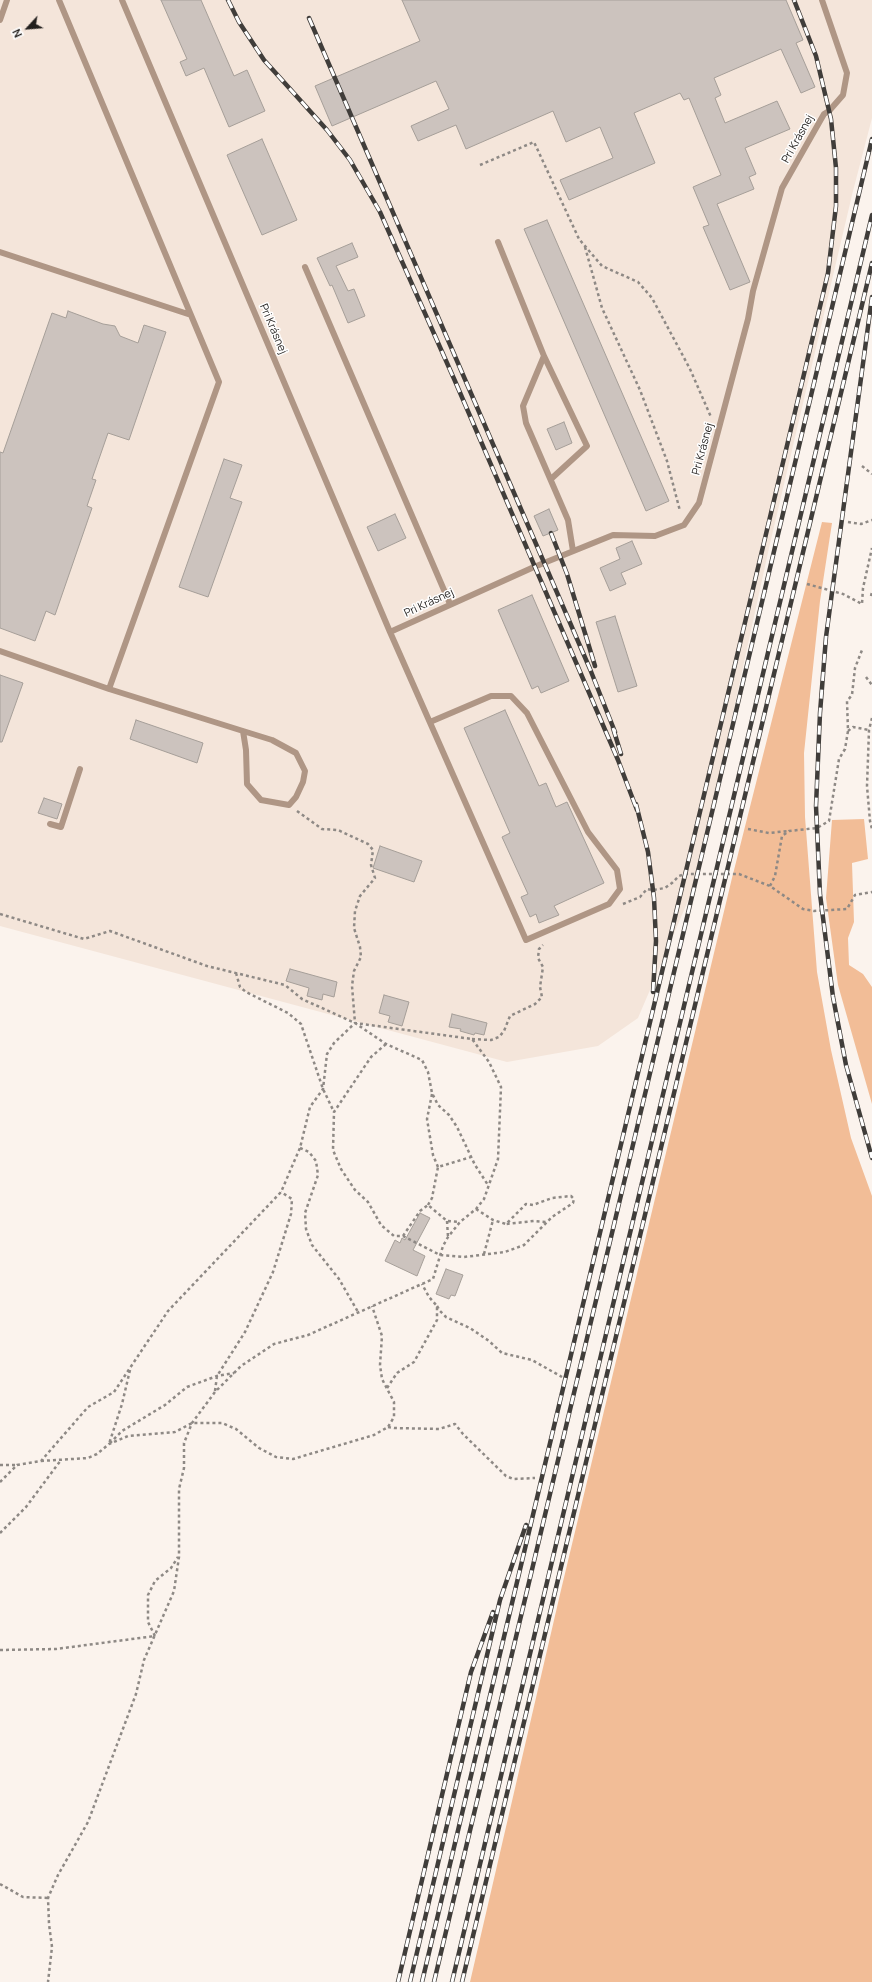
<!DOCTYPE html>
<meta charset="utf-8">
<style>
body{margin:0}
#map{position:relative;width:872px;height:1982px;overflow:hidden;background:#fbf3ed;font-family:Manrope,sans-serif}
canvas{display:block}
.north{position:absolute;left:8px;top:8px;width:40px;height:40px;-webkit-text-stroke:3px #fff;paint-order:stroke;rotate:244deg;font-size:11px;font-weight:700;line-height:16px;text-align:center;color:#221f1d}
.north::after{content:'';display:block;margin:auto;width:14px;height:18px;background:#221f1d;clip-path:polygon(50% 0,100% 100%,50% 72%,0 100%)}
</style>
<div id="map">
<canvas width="872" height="1982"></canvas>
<div class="north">N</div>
</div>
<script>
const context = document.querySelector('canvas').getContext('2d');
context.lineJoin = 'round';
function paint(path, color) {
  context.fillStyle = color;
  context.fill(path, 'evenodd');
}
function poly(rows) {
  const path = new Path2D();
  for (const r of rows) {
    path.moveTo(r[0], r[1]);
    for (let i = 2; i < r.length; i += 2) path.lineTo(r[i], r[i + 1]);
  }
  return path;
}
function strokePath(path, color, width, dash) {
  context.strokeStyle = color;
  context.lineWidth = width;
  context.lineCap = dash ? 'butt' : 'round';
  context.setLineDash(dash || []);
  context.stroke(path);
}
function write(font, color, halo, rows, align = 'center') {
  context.font = font + ' Manrope,sans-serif';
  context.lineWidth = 3;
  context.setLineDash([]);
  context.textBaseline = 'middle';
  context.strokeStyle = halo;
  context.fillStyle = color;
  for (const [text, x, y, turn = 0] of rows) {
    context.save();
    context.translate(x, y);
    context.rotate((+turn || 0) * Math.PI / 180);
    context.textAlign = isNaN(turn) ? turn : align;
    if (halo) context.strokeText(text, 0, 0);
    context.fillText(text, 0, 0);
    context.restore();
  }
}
paint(poly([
 [0,0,872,0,872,118,852,195,769,548,696,882,638,1018,598,1046,507,1062,0,926]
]), '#f4e5da');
paint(poly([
 [822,522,832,523,820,601,804,753,805,817,817,972,831,1050,851,1138,872,1196,872,1982,470,1982,561,1590,732,878],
 [864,819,868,859,852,863,854,922,848,938,849,965,863,974,872,987,872,1104,838,985,826,898,832,820]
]), '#f2bd97');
const building = poly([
 [161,0,201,0,234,76,247,70,265,111,229,127,204,68,186,76,180,62,187,59,161,0],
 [402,0,786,0,803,40,796,43,815,87,801,93,781,49,714,78,721,95,715,98,725,123,777,101,790,129,745,148,756,174,749,177,754,189,717,204,750,282,730,290,703,227,709,225,693,187,721,175,689,98,684,100,680,93,634,113,655,163,569,200,560,180,613,158,600,127,566,142,553,111,466,149,456,125,418,141,411,126,449,109,436,81,332,126,315,86,420,41,402,0],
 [262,139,297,220,262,235,227,155,262,139],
 [547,220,669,501,646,511,524,229,547,220],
 [352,243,358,257,336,266,348,291,354,289,365,316,348,323,332,285,330,286,317,258,352,243],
 [68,311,103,324,115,326,120,336,138,343,144,325,166,332,129,440,108,433,92,479,96,480,87,506,92,508,55,615,46,611,35,641,0,628,0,452,3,453,52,313,66,318,68,311],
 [564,422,572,443,556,450,547,429,564,422],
 [224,459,242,465,230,498,242,502,208,597,179,587,224,459],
 [549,509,558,530,543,536,534,516,549,509],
 [395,514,406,538,378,551,367,527,395,514],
 [632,541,642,564,621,573,626,584,610,591,600,568,620,559,616,548,632,541],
 [532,595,569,681,541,693,538,686,532,689,498,610,532,595],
 [615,616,637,686,618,692,596,622,615,616],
 [0,675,23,683,2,742,0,742,0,675],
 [505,710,539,786,546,783,556,807,567,802,604,883,554,906,559,915,539,923,536,914,530,917,521,897,528,894,502,837,510,833,464,728,505,710],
 [136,720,203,743,197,763,130,739,136,720],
 [44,798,62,804,57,819,38,813,44,798],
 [380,846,422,861,414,882,373,868,380,846],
 [290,969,337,982,334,997,323,994,322,1000,307,996,309,988,286,981,290,969],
 [384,995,409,1002,402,1026,388,1022,390,1016,379,1013,384,995],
 [452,1014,487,1023,484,1035,475,1033,474,1035,460,1031,461,1029,449,1027,452,1014],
 [420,1213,430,1218,413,1250,425,1256,417,1276,385,1261,395,1240,400,1243,402,1238,405,1240,420,1213],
 [446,1269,463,1275,455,1296,451,1295,449,1299,436,1294,446,1269]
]);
paint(building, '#ccc3be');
strokePath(building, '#a69f99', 1);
strokePath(poly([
 [480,165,534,142,579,239,602,266,638,282,652,298,690,369,711,417],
 [585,247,602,308,640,390,667,461,680,511],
 [862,466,872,474],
 [848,522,861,524,872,520],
 [807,584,843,594,862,604,863,588,872,548],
 [871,596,872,592],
 [866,677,872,685],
 [872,718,869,730,867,786,870,821,872,829],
 [848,731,853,727,869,730],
 [297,811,322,829,338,830,368,844,373,850,371,865,375,878,360,896,355,911,354,928,360,947,361,957,354,971,352,986,355,1023],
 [748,829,769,833,788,831],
 [770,886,775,876,782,836,789,831,817,828,829,821,839,759,845,749,848,731,847,701,852,695,855,668,862,650],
 [623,904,640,897,647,889,653,890,665,888,672,883,679,876,685,874,739,874,770,886,803,909,814,911,847,909,855,895,872,892],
 [0,914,84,939,110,931,207,966,285,985,302,999,355,1023,386,1044,422,1060,428,1072,432,1093,438,1105,449,1115,457,1127,475,1165,488,1185],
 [236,973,240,987,246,992,288,1013,301,1024,323,1089,334,1112],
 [472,1039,491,1040,499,1037,504,1031,510,1016,535,1004,542,997,540,987,543,967,538,958,539,949,543,945],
 [386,1044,371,1057,334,1112,333,1150,341,1169,355,1190,368,1202,381,1225,394,1236,403,1236,440,1255,464,1257,505,1252,524,1245,552,1217,573,1203,574,1199,571,1196,552,1198,533,1205,526,1204,506,1224,534,1221,547,1222],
 [432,1094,427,1119,433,1155,438,1167],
 [300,1148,309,1152,316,1161,318,1175,305,1213,306,1229,312,1245,339,1279,358,1312],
 [428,1205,432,1198,438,1167,471,1157],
 [476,1209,493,1220,506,1224],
 [447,1221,448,1237],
 [403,1236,420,1211,428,1205,447,1221,460,1222],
 [484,1254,493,1220],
 [437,1306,440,1311,446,1317,470,1328,489,1341,502,1353,532,1360,562,1377],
 [130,1370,122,1404,109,1444,122,1431,165,1405,187,1387,217,1376,234,1373],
 [387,1388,397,1373,414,1362,437,1320,437,1306,429,1297,422,1284],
 [215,1391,217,1376,245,1332,273,1272,291,1214,292,1199,281,1192],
 [388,1427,394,1428,439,1429,455,1424,463,1434,506,1476,513,1479,535,1478],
 [41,1461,88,1458,97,1454,109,1444,128,1436,175,1432,192,1423,222,1423,236,1429,259,1448,276,1457,293,1459,374,1435,388,1427,394,1417,394,1402,382,1379,380,1365,382,1336,372,1306],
 [0,1465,17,1465],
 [0,1482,17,1465,41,1461,88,1407,114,1392,168,1311,281,1192,300,1148,310,1107,323,1089,327,1054,334,1043,355,1023,472,1039,489,1062,501,1087,498,1159,484,1199,476,1209,460,1222,448,1237,443,1246,433,1279,308,1335,274,1344,241,1366,215,1392,192,1423,184,1443,184,1468,179,1489,179,1557,174,1591,144,1660,136,1694,88,1822,58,1875,48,1898,49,1924,52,1947,48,1982],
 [0,1533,26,1507,61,1460],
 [0,1650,56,1649,155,1636,148,1622,148,1595,155,1581,171,1568,178,1557],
 [0,1884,23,1897,48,1898]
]), '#8e8985', 2.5, [3, 3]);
strokePath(poly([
 [59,0,219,382,109,689,243,731,272,740,296,753,305,771,303,782,296,797,289,805,261,800,247,784,246,750,243,731],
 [122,0,390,632,534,567,613,535,655,536,684,525,699,503,748,319,753,291,782,188,824,114,829,111,843,95,847,73,822,0],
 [0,20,7,0],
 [498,242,544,356,523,406,526,423,568,520,573,551],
 [0,252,191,315],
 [305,267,450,604],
 [544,356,587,446,551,479],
 [390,632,526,940,609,904,620,889,617,870,588,832,527,713,511,696,491,696,430,722],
 [0,651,109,689],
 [50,824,61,827,80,769]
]), '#af9685', 6);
const rail = poly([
 [228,0,239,22,264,60,327,130,350,160,380,212,455,381,618,760,637,810],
 [309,18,590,669,615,732],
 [872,297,826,637,820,713,816,806,820,894,833,997,846,1065,872,1158],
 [551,533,567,574,595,666],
 [613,728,621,754],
 [636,804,648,852,654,898,656,941,653,992],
 [398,1982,471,1672,493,1612],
 [410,1982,500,1600,526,1525],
 [422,1982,828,273,836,206,836,168,831,119,816,56,794,0],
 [434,1982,872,139],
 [452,1982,872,215],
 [462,1982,872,263]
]);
strokePath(rail, '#403d3a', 4.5);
strokePath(rail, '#fff', 3, [9]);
write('11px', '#221f1d', '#fff', [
 ["Pri Krásnej",798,139,-61],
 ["Pri Krásnej",273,329,67],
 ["Pri Krásnej",703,449,-75],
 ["Pri Krásnej",429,603,-25]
]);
</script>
